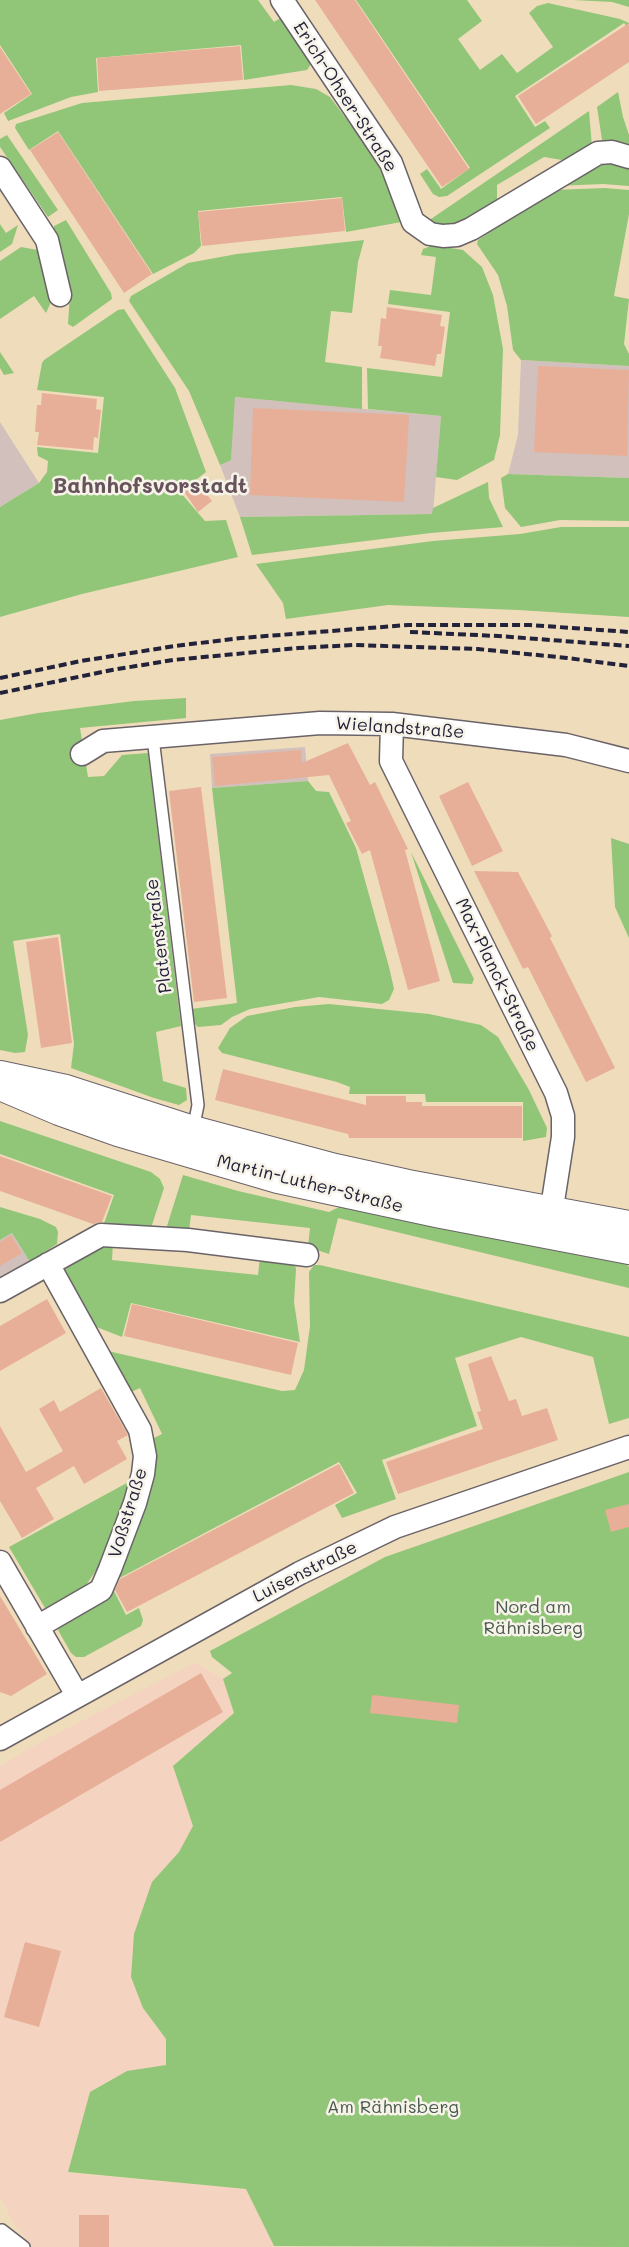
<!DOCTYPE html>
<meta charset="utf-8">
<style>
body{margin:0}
canvas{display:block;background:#efdcbb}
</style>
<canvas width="629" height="2247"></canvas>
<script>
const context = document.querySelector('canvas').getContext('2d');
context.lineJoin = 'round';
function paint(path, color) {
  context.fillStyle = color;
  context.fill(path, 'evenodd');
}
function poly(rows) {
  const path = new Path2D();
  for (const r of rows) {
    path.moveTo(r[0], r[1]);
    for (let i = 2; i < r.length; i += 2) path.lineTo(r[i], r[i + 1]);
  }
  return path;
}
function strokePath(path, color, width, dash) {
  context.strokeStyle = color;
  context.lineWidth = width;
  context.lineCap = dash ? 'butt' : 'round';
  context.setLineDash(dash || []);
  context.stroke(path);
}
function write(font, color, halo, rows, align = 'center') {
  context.font = font + ' Mali,sans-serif';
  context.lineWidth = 5;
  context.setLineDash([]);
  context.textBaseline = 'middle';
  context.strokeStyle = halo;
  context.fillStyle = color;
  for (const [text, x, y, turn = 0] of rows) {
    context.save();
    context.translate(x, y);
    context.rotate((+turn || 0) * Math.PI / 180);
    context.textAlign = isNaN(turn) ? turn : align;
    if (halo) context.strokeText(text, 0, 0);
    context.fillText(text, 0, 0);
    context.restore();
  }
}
paint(poly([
 [195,1663,223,1679,234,1713,173,1766,193,1826,179,1852,152,1882,143,2009,166,2039,166,2065,127,2071,68,2173,246,2189,274,2247,34,2247,16,2227,0,2197,0,1766,46,1739]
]), '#f5d3c1');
paint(poly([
 [521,360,629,366,629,478,508,474,518,435],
 [234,397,441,416,433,514,240,517,220,465,231,459],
 [0,422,39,483,0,507],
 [305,747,308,781,212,788,210,754],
 [12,1233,30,1262,0,1280,0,1240]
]), '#d1c0bc');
paint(poly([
 [0,0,258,0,274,22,282,17,311,64,307,70,244,80,241,45,96,58,98,92,71,97,8,121,4,113,32,94,0,45],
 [356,0,467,0,482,21,458,39,480,70,502,54,517,73,553,47,529,13,537,6,548,3,620,19,629,23,629,30,624,23,515,96,535,127,545,121,550,128,447,196,439,197,433,194,420,174,427,169,441,189,470,168],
 [573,0,629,0,629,7,612,2],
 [291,85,316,89,330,97,394,183,407,221,346,232,342,197,198,211,201,246,194,253,153,274,58,131,29,150,15,128,16,124,82,103],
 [618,92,623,117,629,135,629,151,603,146,597,107],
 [589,111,592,147,562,160,544,157,497,185,497,202,462,227,442,227,428,221],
 [7,135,58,210,48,217,0,147,0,139],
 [606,158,629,165,629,186,603,184,555,186],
 [605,188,629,190,629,214,614,296,629,299,624,344,629,354,629,366,521,360,513,350,507,306,498,275,477,244,478,240,553,190],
 [66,220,111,293,112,299,73,327,68,324,70,293,62,250,54,230,54,226],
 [0,224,6,233,18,225,12,244,0,252],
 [364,240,358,262,352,313,331,311,325,362,362,367,362,409,235,397,231,460,220,465,189,391,129,301,131,296,188,263,237,254],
 [433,245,463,250,482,267,493,295,503,349,500,435,494,460,457,480,436,477,441,416,368,409,367,368,442,377,450,312,388,304,390,290,431,295,436,257,421,255,423,249],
 [21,247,43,251,51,302,46,313,34,296,0,319,0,261],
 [124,309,175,388,206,472,180,492,205,521,226,520,238,557,82,594,0,617,0,507,39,483,47,472,48,461,38,456,37,447,98,453,104,397,37,390,42,363,44,360,118,310],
 [0,352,14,373,4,375,0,368],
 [508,474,629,478,629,521,560,520,521,527,505,508,501,478],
 [488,482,489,498,503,527,431,533,252,555,240,517,432,514,433,508],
 [561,527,629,527,629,617,518,610,388,605,286,619,283,603,256,564,433,541,520,534],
 [186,698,186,718,80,728,88,777,104,776,122,755,148,753,181,1026,156,1032,163,1081,186,1088,187,1100,179,1105,154,1098,71,1068,74,1044,60,934,13,941,28,1035,25,1052,15,1053,0,1050,0,720,38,713,134,701],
 [308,781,316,791,329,792,356,848,389,967,394,989,389,1000,382,1004,319,997,250,1009,232,1017,221,1025,198,1027,195,1024,191,1009,237,1003,212,788],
 [611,838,629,844,629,938,615,907],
 [411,852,474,979,472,984,453,983],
 [329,1004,429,1014,481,1025,498,1037,529,1090,547,1128,546,1137,523,1141,523,1102,426,1102,425,1094,349,1094,350,1087,337,1082,222,1053,218,1048,230,1028,247,1016,295,1007],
 [0,1121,151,1172,160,1179,164,1188,150,1231,102,1229,114,1195,0,1154],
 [183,1175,238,1191,329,1212,341,1206,626,1263,629,1267,629,1288,338,1218,329,1254,308,1247,310,1228,191,1215,189,1231,168,1231,167,1226],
 [0,1207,40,1219,56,1227,58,1232,57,1244,30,1262,12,1233,0,1240],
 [113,1243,112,1260,258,1275,260,1257,294,1262,296,1269,294,1302,300,1342,131,1303,122,1337,94,1326,64,1270,103,1245],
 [314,1265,320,1265,629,1337,629,1418,609,1424,593,1357,521,1337,455,1358,477,1426,382,1460,396,1499,342,1518,335,1505,357,1493,339,1462,110,1583,126,1615,139,1608,143,1620,141,1626,84,1657,76,1657,71,1653,58,1630,61,1625,101,1596,148,1441,162,1434,140,1388,127,1394,108,1351,282,1391,295,1390,304,1370,310,1326,309,1272],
 [629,1472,629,2247,274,2246,246,2189,68,2172,90,2092,127,2071,166,2065,166,2039,143,2008,131,1977,134,1934,152,1882,179,1852,193,1826,173,1766,234,1713,223,1679,232,1673,212,1657,210,1651,385,1557],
 [136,1478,104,1559,86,1585,69,1601,48,1613,9,1547]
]), '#91c678');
paint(poly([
 [315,0,355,0,469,169,442,187],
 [629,23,629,62,536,124,518,96],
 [240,46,243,80,99,91,97,58],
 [0,47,31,94,0,114],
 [58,132,152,274,124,293,30,150],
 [342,198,345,231,202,246,198,212],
 [387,307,442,315,440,326,445,327,441,354,437,354,435,366,380,358,382,346,378,346,381,318,386,319],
 [538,366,629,370,627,456,534,452],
 [42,393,97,399,96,409,101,410,98,438,94,437,93,450,37,445,39,432,35,432,37,405,41,405],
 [253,408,409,415,404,502,250,495],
 [195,480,212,501,198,512,183,490],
 [348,743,370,785,375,782,408,849,405,850,440,981,408,990,370,850,362,854,346,823,351,821,329,775,215,786,212,757,301,750,302,763],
 [468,782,503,851,472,866,439,796],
 [201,787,227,998,194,1002,169,791],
 [474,871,518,872,552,936,550,938,615,1068,586,1082,528,967,523,969],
 [58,937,72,1043,41,1048,26,942],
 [223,1069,366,1105,366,1096,406,1096,406,1102,422,1102,422,1106,522,1106,522,1138,349,1138,348,1134,215,1100],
 [0,1156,112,1196,102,1222,93,1224,0,1191],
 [11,1235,22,1253,0,1266,0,1242],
 [47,1299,66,1333,0,1371,0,1326],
 [132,1304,298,1343,291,1375,124,1336],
 [491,1356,509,1401,516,1399,522,1416,547,1408,558,1440,398,1494,386,1462,483,1429,477,1412,481,1411,468,1364],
 [101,1388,128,1435,117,1441,127,1459,84,1484,74,1466,36,1488,54,1519,22,1538,0,1501,0,1426,26,1472,63,1451,39,1409,54,1400,60,1412],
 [339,1464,354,1493,127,1612,115,1590,120,1579],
 [629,1504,629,1527,611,1532,605,1510],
 [0,1596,47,1674,11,1696,0,1692],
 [201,1673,223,1712,0,1842,0,1790],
 [372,1695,459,1705,457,1723,370,1713],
 [25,1942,61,1951,39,2027,4,2017],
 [79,2215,109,2215,109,2247,79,2247]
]), '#e8af98');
const lane = poly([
 [153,738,198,1105,193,1130],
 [2,2230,24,2247]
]);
const street = poly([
 [282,0,391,163,413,222,430,234,443,236,457,235,471,229,598,153,612,152,629,157],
 [0,168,47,240,60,295],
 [392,724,391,761,556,1093,563,1116,563,1137,549,1227],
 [82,754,103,741,320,723,392,724,566,745,629,761],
 [0,1291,101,1235,188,1240,307,1255],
 [0,1562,77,1695],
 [37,1627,101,1590,110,1569,135,1503,143,1474,145,1456,140,1430,48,1264],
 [0,1739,300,1573,395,1527,629,1447]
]);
const secondary = poly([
 [0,1075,66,1089,193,1130,335,1168,408,1184,629,1225],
 [0,1086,59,1111,118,1132,278,1179,441,1214,629,1250],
 [0,2240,3,2247]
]);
strokePath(lane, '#6a6368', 14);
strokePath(street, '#6a6368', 25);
strokePath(secondary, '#6a6368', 30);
strokePath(lane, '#fff', 11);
strokePath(street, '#fff', 22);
strokePath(secondary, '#fff', 28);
strokePath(poly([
 [410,632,498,636,629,646],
 [0,678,81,661,175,646,241,638,408,625,530,625,629,632],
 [0,693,112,670,173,660,298,648,353,645,478,649,567,658,629,666]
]), '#22223b', 4, [8, 4]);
write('18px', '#22223b', '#f7f3e8', [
 ["Erich-Ohser-Straße",345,97,57],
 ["Wielandstraße",400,728,4],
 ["Platenstraße",159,936,-97],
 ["Max-Planck-Straße",497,975,64],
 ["Martin-Luther-Straße",310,1184,14],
 ["Voßstraße",128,1513,-73],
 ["Luisenstraße",305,1572,-27]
]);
write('18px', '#495b50', '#f7f3e8', [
 ["Nord am",533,1607],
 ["Rähnisberg",533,1628],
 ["Am Rähnisberg",393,2107]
]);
write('bold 22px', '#67535c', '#f7f3e8', [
 ["Bahnhofsvorstadt",150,486]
]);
</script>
